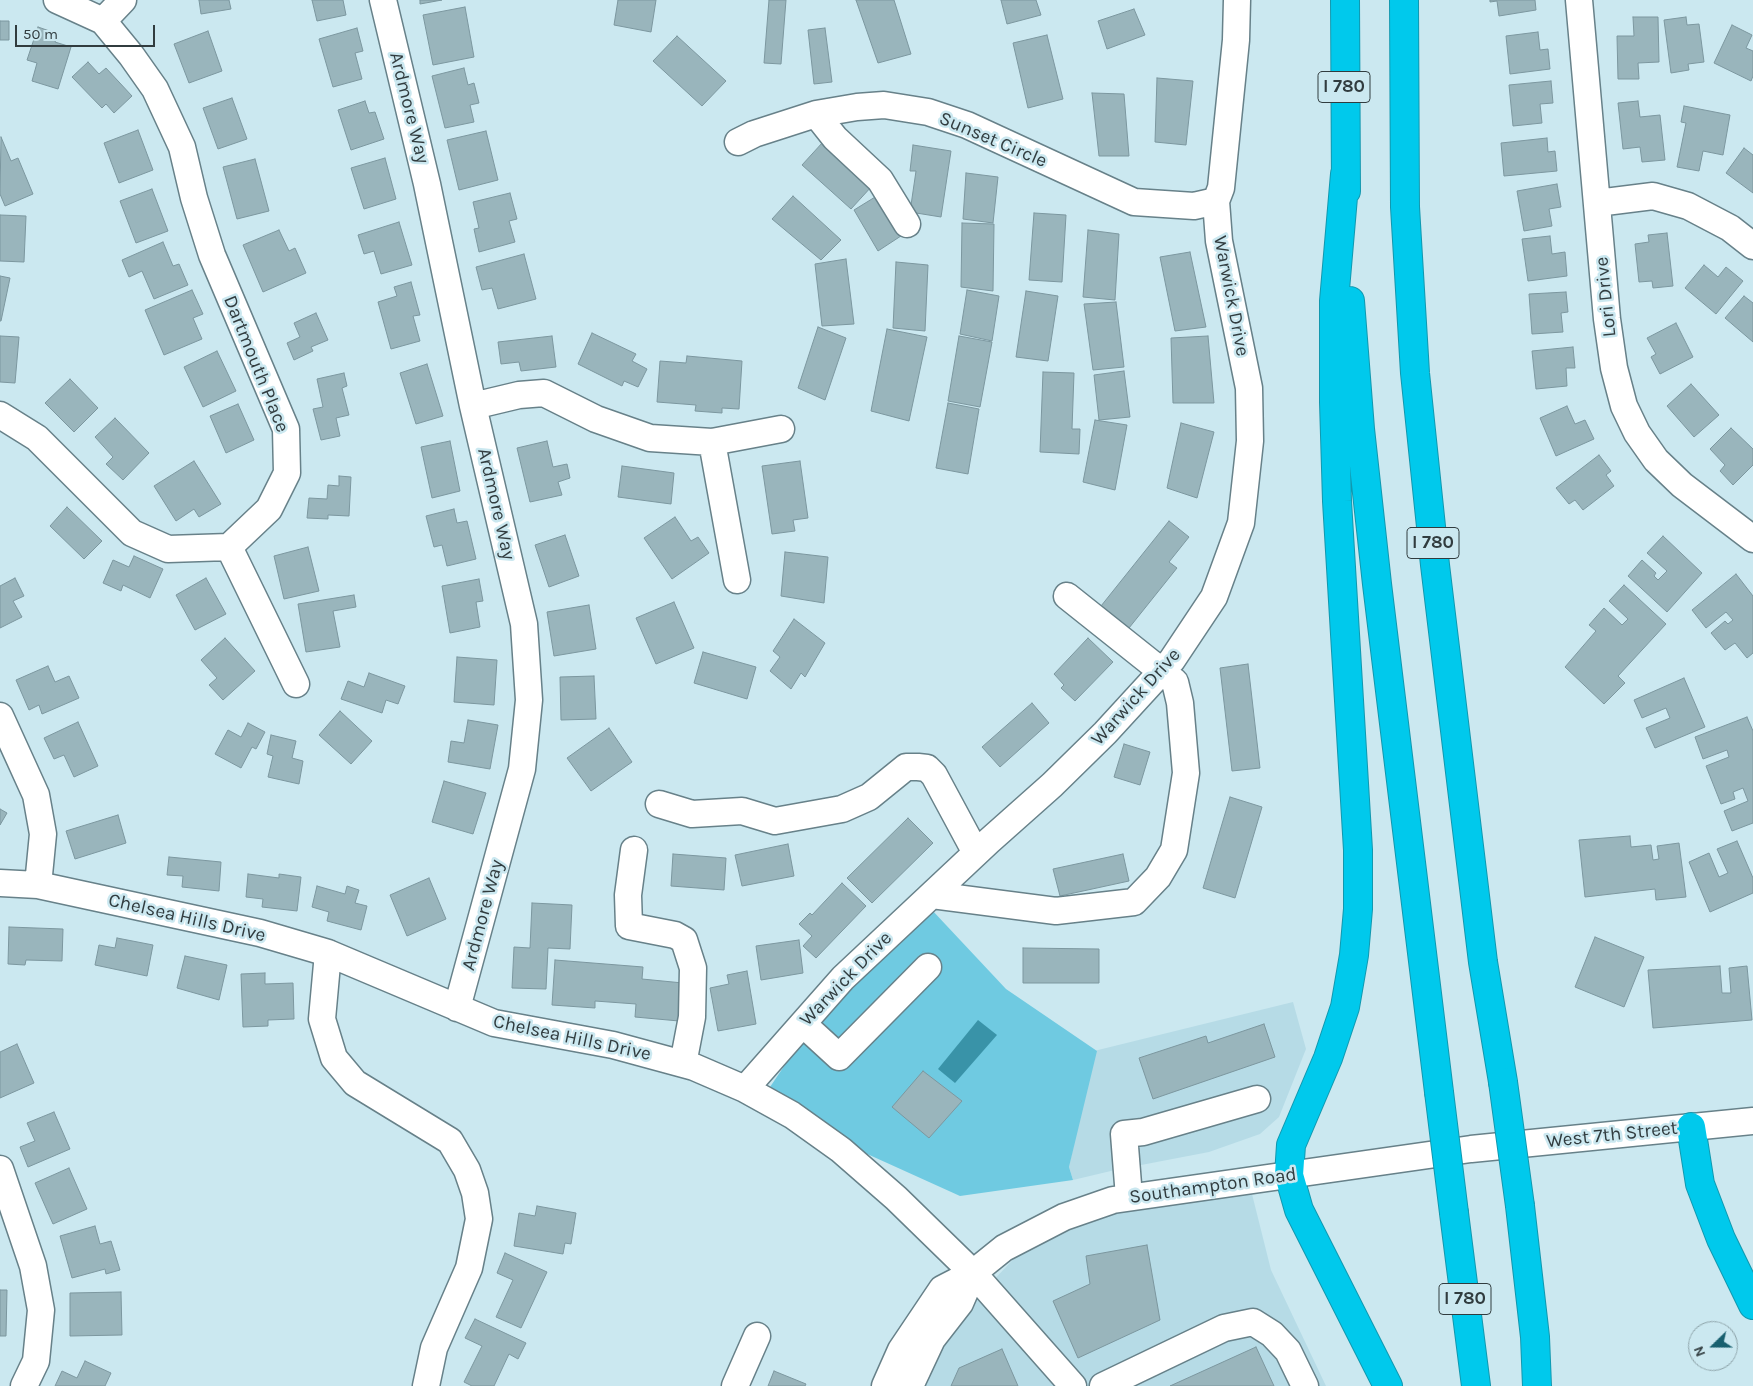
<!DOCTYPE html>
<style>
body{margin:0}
#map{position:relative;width:1753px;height:1386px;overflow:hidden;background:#cbe8f0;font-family:Karla,sans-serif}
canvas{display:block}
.north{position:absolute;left:1688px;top:1321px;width:50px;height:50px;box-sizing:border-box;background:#cbe8f0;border:1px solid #8da3a9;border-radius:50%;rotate:248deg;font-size:14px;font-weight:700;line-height:20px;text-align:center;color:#313c3f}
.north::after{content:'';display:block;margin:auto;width:18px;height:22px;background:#18606f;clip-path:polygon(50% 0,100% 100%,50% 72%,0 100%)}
.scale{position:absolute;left:15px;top:25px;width:140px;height:22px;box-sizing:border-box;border:2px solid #313c3f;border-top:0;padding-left:6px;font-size:15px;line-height:18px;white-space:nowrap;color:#313c3f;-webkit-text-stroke:4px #cbe8f0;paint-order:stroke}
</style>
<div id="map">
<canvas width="1753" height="1386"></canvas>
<div class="north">N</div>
<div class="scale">50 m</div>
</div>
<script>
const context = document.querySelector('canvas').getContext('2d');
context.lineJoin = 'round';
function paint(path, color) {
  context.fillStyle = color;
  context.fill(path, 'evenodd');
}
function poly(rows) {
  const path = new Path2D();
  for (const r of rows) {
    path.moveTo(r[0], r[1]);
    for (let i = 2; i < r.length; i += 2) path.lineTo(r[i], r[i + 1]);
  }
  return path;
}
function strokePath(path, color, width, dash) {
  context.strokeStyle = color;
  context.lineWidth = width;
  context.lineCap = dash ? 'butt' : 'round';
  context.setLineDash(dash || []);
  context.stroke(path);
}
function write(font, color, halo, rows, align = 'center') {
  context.font = font + ' Karla,sans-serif';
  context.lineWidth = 5;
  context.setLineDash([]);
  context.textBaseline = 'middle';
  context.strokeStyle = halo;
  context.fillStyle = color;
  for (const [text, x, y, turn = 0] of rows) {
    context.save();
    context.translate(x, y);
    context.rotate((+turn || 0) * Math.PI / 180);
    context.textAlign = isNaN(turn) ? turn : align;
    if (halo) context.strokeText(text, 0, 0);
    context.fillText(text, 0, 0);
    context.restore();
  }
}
paint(poly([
 [1293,1002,1306,1049,1279,1117,1260,1134,1209,1152,1115,1170,1073,1180,1069,1167,1094,1051],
 [1251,1190,1271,1270,1326,1386,918,1386,968,1307,1025,1247,1115,1211]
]), '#b6dbe6');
paint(poly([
 [931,909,1006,989,1097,1051,1069,1167,1073,1180,960,1196,865,1153,770,1087,816,1019]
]), '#6fcae1');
paint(poly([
 [978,1020,997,1035,955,1083,938,1069]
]), '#3993a8');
const building = poly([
 [199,0,229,0,231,9,201,14,199,0],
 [312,0,343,0,346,15,317,21,312,0],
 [420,0,442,0,420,4,420,0],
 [618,0,656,0,651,32,614,25,618,0],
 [769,0,786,0,781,64,764,63,769,0],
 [856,0,894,0,911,54,878,63,856,0],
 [1001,0,1036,0,1041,15,1007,24,1001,0],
 [1490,0,1535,0,1536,10,1499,16,1497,1,1490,2,1490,0],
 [465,7,474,57,433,65,423,15,465,7],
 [1134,9,1145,35,1107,49,1098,21,1134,9],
 [1633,17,1658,17,1659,62,1638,63,1639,79,1618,79,1617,36,1634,36,1633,17],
 [1686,17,1687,25,1699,24,1704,62,1688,64,1689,70,1671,73,1664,20,1686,17],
 [0,21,9,21,9,40,0,40,0,21],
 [1732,25,1752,35,1746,48,1753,51,1753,76,1751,81,1714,63,1732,25],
 [38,27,58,34,55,42,71,47,58,89,32,81,37,63,27,60,38,27],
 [357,28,363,51,355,53,362,79,333,87,319,39,357,28],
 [825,28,832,82,814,84,808,30,825,28],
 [208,31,222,71,189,83,174,44,208,31],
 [1538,32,1540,50,1548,49,1550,69,1510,74,1506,36,1538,32],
 [1047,35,1063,99,1028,108,1013,43,1047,35],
 [677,36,726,81,702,106,653,61,677,36],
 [88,62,99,74,106,68,132,96,114,113,106,104,102,108,72,77,88,62],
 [464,68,468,85,474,83,479,103,470,105,474,122,445,128,432,76,464,68],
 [1157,78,1193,81,1186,145,1155,142,1157,78],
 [1551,81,1553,103,1540,104,1542,123,1513,126,1509,85,1551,81],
 [1092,93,1124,94,1129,156,1099,156,1092,93],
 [232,98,247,139,218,149,203,108,232,98],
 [365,101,369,113,375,112,384,139,351,150,338,110,365,101],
 [1638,101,1640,117,1660,115,1665,160,1642,162,1640,147,1623,149,1618,103,1638,101],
 [1684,106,1730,115,1723,155,1703,151,1699,171,1677,167,1686,123,1681,122,1684,106],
 [138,130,153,170,119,183,104,143,138,130],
 [486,131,498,180,459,190,447,140,486,131],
 [1,137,11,161,18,158,33,194,5,206,0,194,1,137],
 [1547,138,1548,152,1555,151,1557,171,1504,176,1501,143,1547,138],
 [823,142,872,186,851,209,802,165,823,142],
 [913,145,951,151,941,217,910,212,916,171,910,171,913,145],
 [1744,148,1753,155,1753,193,1726,173,1744,148],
 [385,158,396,199,364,209,351,168,385,158],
 [255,159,269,211,237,219,223,167,255,159],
 [966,173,998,177,993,223,963,219,966,173],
 [1557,184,1561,207,1549,209,1552,226,1524,231,1517,191,1557,184],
 [152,189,168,231,136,243,120,201,152,189],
 [510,193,517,219,509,221,515,242,479,252,474,229,479,228,473,202,510,193],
 [880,194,904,234,878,251,854,210,880,194],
 [793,196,841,240,821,260,772,219,793,196],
 [1034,213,1066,215,1062,282,1029,280,1034,213],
 [0,215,26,216,24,262,0,261,0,215],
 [399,222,412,265,381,274,374,251,364,254,358,235,399,222],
 [962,223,994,224,993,291,961,287,962,223],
 [279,230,289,251,295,248,306,273,263,292,243,245,279,230],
 [1088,230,1119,234,1115,300,1083,297,1088,230],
 [1667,233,1673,286,1653,288,1652,281,1639,282,1635,244,1649,242,1648,235,1667,233],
 [1550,236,1552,254,1565,252,1567,276,1528,281,1522,239,1550,236],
 [163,242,173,266,179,264,188,285,154,299,142,271,129,277,122,260,163,242],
 [1190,252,1206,327,1175,331,1160,257,1190,252],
 [524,254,536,299,498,309,492,288,482,290,476,267,524,254],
 [846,259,854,324,822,326,815,264,846,259],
 [896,262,928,265,925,331,893,328,896,262],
 [1704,265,1718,277,1726,267,1743,281,1716,314,1685,288,1704,265],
 [0,276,10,278,1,321,0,321,0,276],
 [411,282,420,315,413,316,420,341,391,349,378,302,397,296,394,287,411,282],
 [192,290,203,314,193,318,202,339,164,355,145,310,192,290],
 [967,290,999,296,992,341,960,334,967,290],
 [1026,291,1058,296,1048,361,1016,357,1026,291],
 [1566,292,1568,312,1561,313,1563,332,1532,334,1529,294,1566,292],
 [1744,296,1753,303,1753,342,1725,318,1744,296],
 [1116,302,1124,367,1093,370,1084,304,1116,302],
 [316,313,328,340,311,347,313,351,294,360,287,343,300,337,294,323,316,313],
 [1676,323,1693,357,1660,374,1651,357,1656,354,1647,338,1676,323],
 [818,327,846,338,825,400,798,388,818,327],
 [887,329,927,337,909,421,871,411,887,329],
 [592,333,636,354,632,361,647,369,638,387,624,381,622,386,578,364,592,333],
 [0,336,19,337,15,383,0,382,0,336],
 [552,336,556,367,521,371,519,362,501,364,498,342,552,336],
 [959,336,992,342,980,407,948,401,959,336],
 [1208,336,1214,403,1173,403,1171,338,1208,336],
 [1573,347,1575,368,1566,368,1567,386,1536,389,1532,351,1573,347],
 [217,351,236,391,203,407,184,367,217,351],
 [687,356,742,361,739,409,722,408,722,413,695,411,696,405,657,402,660,361,686,363,687,356],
 [427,364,443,416,416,424,400,373,427,364],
 [1124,371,1130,417,1099,420,1094,375,1124,371],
 [1043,372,1074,373,1072,429,1080,429,1079,454,1040,452,1043,372],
 [344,373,347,386,342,388,349,415,336,418,340,436,321,440,313,409,323,407,317,379,344,373],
 [70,379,98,408,74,432,45,403,70,379],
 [1691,384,1719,415,1694,437,1667,406,1691,384],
 [948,403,979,409,968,474,936,468,948,403],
 [238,404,254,440,226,453,210,416,238,404],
 [1567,406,1575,424,1585,420,1594,439,1556,456,1540,418,1567,406],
 [115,418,149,453,123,480,106,464,113,457,95,437,115,418],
 [1095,420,1127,425,1115,490,1083,482,1095,420],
 [1181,423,1214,432,1197,498,1167,488,1181,423],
 [1731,428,1753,449,1753,465,1733,485,1720,471,1725,465,1710,449,1731,428],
 [450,441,460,491,432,498,421,447,450,441],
 [547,441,553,467,567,464,570,478,558,482,562,495,530,502,517,448,547,441],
 [1599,455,1611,471,1606,475,1614,486,1583,510,1575,500,1569,504,1556,488,1599,455],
 [194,461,221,504,199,517,194,509,176,521,154,486,194,461],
 [800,461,808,518,793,520,795,531,772,534,762,466,800,461],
 [622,466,674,473,671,504,618,497,622,466],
 [339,476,351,477,349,516,328,515,328,519,307,518,309,498,327,499,328,485,339,486,339,476],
 [67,507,102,541,84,559,50,526,67,507],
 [454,509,457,523,467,521,476,559,447,566,442,545,434,547,426,516,454,509],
 [675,517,691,541,698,537,709,553,672,579,644,538,675,517],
 [1169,521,1189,537,1169,562,1177,568,1129,628,1101,606,1169,521],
 [565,535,579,576,549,587,535,545,565,535],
 [1663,536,1702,573,1667,612,1628,576,1642,560,1656,573,1654,576,1658,580,1667,571,1647,553,1663,536],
 [308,547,319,591,284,599,274,556,308,547],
 [785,552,828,557,824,603,781,596,785,552],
 [134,556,163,569,150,598,123,585,121,591,103,583,113,560,129,567,134,556],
 [1736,574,1753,596,1753,653,1747,658,1735,643,1725,650,1711,633,1725,621,1728,624,1733,620,1726,612,1706,628,1692,610,1736,574],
 [15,578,24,596,13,601,22,617,0,628,0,586,15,578],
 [206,578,226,614,195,630,176,595,206,578],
 [479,579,483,601,476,602,480,627,450,633,442,586,479,579],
 [1624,585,1666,624,1618,676,1625,683,1604,704,1565,667,1596,631,1589,625,1604,608,1622,625,1628,619,1609,601,1624,585],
 [354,595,356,607,333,611,340,647,306,652,298,604,354,595],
 [674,602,694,648,656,664,636,618,674,602],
 [589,605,596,649,554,656,547,612,589,605],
 [794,619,825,643,805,677,801,673,791,689,770,671,780,657,773,651,794,619],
 [225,638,255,671,223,700,209,685,217,678,201,660,225,638],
 [1088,638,1113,662,1075,701,1061,688,1064,685,1054,674,1088,638],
 [703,652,756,667,747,699,694,683,703,652],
 [457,657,497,660,494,705,454,702,457,657],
 [1248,664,1260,768,1232,771,1220,668,1248,664],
 [48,666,55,682,69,676,79,698,42,714,39,705,29,710,16,680,48,666],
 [369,673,405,686,398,704,386,700,382,713,341,699,348,681,364,687,369,673],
 [594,676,596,719,561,720,560,677,594,676],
 [1684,678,1705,727,1655,748,1646,728,1670,718,1666,708,1642,718,1634,700,1684,678],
 [1032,703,1049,723,1000,767,982,747,1032,703],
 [340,711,372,741,351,764,319,735,340,711],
 [1747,717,1753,731,1753,823,1732,831,1724,811,1748,801,1743,788,1733,792,1735,799,1721,804,1706,766,1729,757,1727,750,1703,759,1695,737,1747,717],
 [468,720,498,725,490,769,448,762,451,741,464,743,468,720],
 [78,722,98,766,74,777,64,755,54,759,44,738,78,722],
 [248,723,265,732,256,749,252,747,241,768,215,754,228,730,241,737,248,723],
 [609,728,632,762,591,791,567,758,609,728],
 [271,735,296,741,292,758,303,761,299,784,268,777,273,756,267,754,271,735],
 [1124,744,1150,752,1140,785,1114,777,1124,744],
 [444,781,486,793,473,834,432,822,444,781],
 [1230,797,1262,807,1235,898,1203,888,1230,797],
 [0,809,7,813,0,825,0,809],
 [118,815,126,843,75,859,66,831,118,815],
 [908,818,933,843,872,903,847,878,908,818],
 [1630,836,1631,847,1651,845,1653,860,1659,859,1657,846,1679,843,1686,897,1656,900,1655,889,1585,897,1579,840,1630,836],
 [1737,841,1753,878,1753,893,1710,912,1689,862,1709,853,1719,877,1728,873,1717,849,1737,841],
 [788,844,794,876,742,886,735,855,788,844],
 [673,854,726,858,724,890,671,886,673,854],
 [1123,854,1129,881,1060,896,1053,869,1123,854],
 [169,857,221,862,219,891,182,887,183,876,167,875,169,857],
 [248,874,279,878,279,874,301,877,297,911,262,907,263,899,246,897,248,874],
 [429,878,446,919,407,936,390,895,429,878],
 [842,883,866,906,816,958,803,946,812,936,799,924,810,913,812,915,842,883],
 [317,886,345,894,347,886,359,890,355,903,367,906,361,930,327,921,329,912,312,907,317,886],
 [532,903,572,905,570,949,548,948,546,989,512,988,514,947,530,948,532,903],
 [9,927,63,929,62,961,26,960,25,965,8,964,9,927],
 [1595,937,1644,957,1624,1007,1575,987,1595,937],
 [117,938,153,945,147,976,95,965,99,945,115,948,117,938],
 [799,940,803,973,761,980,756,946,799,940],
 [1023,948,1099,949,1099,983,1023,983,1023,948],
 [185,956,227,965,219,1000,177,988,185,956],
 [555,960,643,967,642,979,683,983,679,1021,635,1017,636,1004,595,1001,595,1008,552,1005,555,960],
 [1720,966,1722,993,1731,993,1729,968,1747,966,1752,1020,1653,1028,1648,970,1720,966],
 [747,971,756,1024,718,1031,710,988,729,984,727,975,747,971],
 [265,973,265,984,293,983,294,1019,268,1020,268,1026,243,1027,241,974,265,973],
 [1264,1024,1275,1057,1153,1099,1139,1058,1206,1036,1208,1043,1264,1024],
 [17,1044,34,1083,0,1098,0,1052,17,1044],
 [923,1071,962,1101,929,1138,892,1107,923,1071],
 [54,1112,70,1149,28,1167,20,1147,35,1141,27,1123,54,1112],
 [69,1168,87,1209,53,1224,35,1183,69,1168],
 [537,1206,576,1213,571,1244,565,1243,563,1254,514,1246,519,1213,535,1216,537,1206],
 [95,1226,100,1244,111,1241,120,1270,106,1274,105,1269,72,1278,60,1236,95,1226],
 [1147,1245,1160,1320,1078,1358,1053,1301,1090,1284,1086,1256,1147,1245],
 [505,1253,547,1272,521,1328,496,1317,513,1280,497,1273,505,1253],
 [0,1290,7,1290,6,1336,0,1336,0,1290],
 [121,1292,122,1335,70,1336,70,1293,121,1292],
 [475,1319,526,1343,518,1359,509,1354,494,1386,472,1386,464,1382,482,1346,465,1338,475,1319],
 [1256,1347,1274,1386,1170,1386,1256,1347],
 [1002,1349,1018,1386,951,1386,959,1368,1002,1349],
 [85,1361,111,1373,105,1386,55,1386,62,1371,77,1378,85,1361],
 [774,1371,806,1384,805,1386,768,1386,774,1371]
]);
paint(building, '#99b5bc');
strokePath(building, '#7c979f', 1);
const minor = poly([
 [383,0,427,184,473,406,524,624,529,700,522,769,457,1008],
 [1579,0,1607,319,1614,368,1624,406,1637,433,1656,460,1682,485,1753,539],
 [103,21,123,0],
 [816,114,835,138,880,180,907,224],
 [738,142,754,134,816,114,857,107,884,105,928,112,967,125,1134,202,1194,206,1216,201],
 [1597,203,1653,196,1688,206,1730,228,1753,246],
 [473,406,519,395,544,393,596,419,650,438,712,442,781,429],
 [0,415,37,438,132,533,168,549,229,547,269,509,287,473,286,429,212,255,194,198,182,147,155,89,131,55,103,21,57,0],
 [712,442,737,580],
 [229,547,296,684],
 [0,716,36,795,43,834,38,885],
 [659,804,692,814,742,811,775,821,842,809,869,797,906,767,918,767,927,768,934,775,976,853],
 [634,850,628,895,629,926,675,935,684,940,693,968,692,1017,683,1064],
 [0,883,38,885,260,933,328,953,494,1023,613,1045,694,1067,745,1089,792,1115,841,1150,896,1198,973,1273,1073,1386],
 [932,895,1056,911,1134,902,1158,877,1174,850,1186,773,1180,703,1175,682,1067,596],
 [328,953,322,1019,334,1058,355,1083,450,1141,467,1170,475,1193,479,1219,469,1268,434,1348,426,1386],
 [803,1024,839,1057,928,967],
 [745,1089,843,978,989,841,1052,785,1105,733,1172,660,1214,597,1241,523,1250,441,1249,388,1219,241,1216,201,1221,188,1236,40,1237,0],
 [0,1169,33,1266,41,1310,36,1361,24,1386],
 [1129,1197,1124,1134,1143,1132,1257,1099],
 [735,1386,757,1336],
 [885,1386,901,1350,942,1289,973,1273,1004,1248,1064,1217,1113,1200,1471,1149,1753,1121],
 [910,1386,932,1339,960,1303,973,1273],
 [1103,1386,1224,1328,1253,1322,1272,1334,1288,1351,1305,1386]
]);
const highway = poly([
 [1345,0,1346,191],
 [1404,0,1405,207,1415,373,1435,565,1483,962,1503,1082],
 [1345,174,1334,301,1334,402,1337,501,1358,850,1358,909,1354,955,1345,1007,1328,1058,1291,1145,1289,1175,1299,1210,1388,1386],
 [1350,301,1360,429,1377,584,1439,1092],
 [1691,1127,1700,1184,1721,1239,1753,1305],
 [1520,1206,1535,1337,1537,1386],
 [1454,1213,1476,1386]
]);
strokePath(minor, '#678189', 29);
strokePath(highway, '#1198af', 30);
strokePath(minor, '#fff', 26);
strokePath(highway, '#00c9ec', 28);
const highwayBridge = poly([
 [1503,1082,1520,1206],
 [1439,1092,1454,1213]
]);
strokePath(highwayBridge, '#1198af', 30, []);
strokePath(highwayBridge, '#00c9ec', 28);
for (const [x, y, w] of [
 [1344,87,52],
 [1433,543,52],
 [1465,1299,52]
]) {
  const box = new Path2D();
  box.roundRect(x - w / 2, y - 15.5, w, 31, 4);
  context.fillStyle = '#cbe8f0';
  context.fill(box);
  strokePath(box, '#313c3f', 1);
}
write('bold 18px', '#313c3f', null, [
 ["I 780",1344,87],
 ["I 780",1433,543],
 ["I 780",1465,1299]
]);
write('19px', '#313c3f', '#cbe8f0', [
 ["Ardmore Way",409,108,76],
 ["Sunset Circle",993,140,23],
 ["Warwick Drive",1231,296,79],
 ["Lori Drive",1606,297,-96],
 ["Dartmouth Place",256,364,68],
 ["Ardmore Way",496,504,77],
 ["Warwick Drive",1136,697,-48],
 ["Ardmore Way",483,915,-75],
 ["Chelsea Hills Drive",187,918,13],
 ["Warwick Drive",846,979,-46],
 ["Chelsea Hills Drive",572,1038,12],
 ["West 7th Street",1612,1135,-6],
 ["Southampton Road",1213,1186,-8]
]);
</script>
